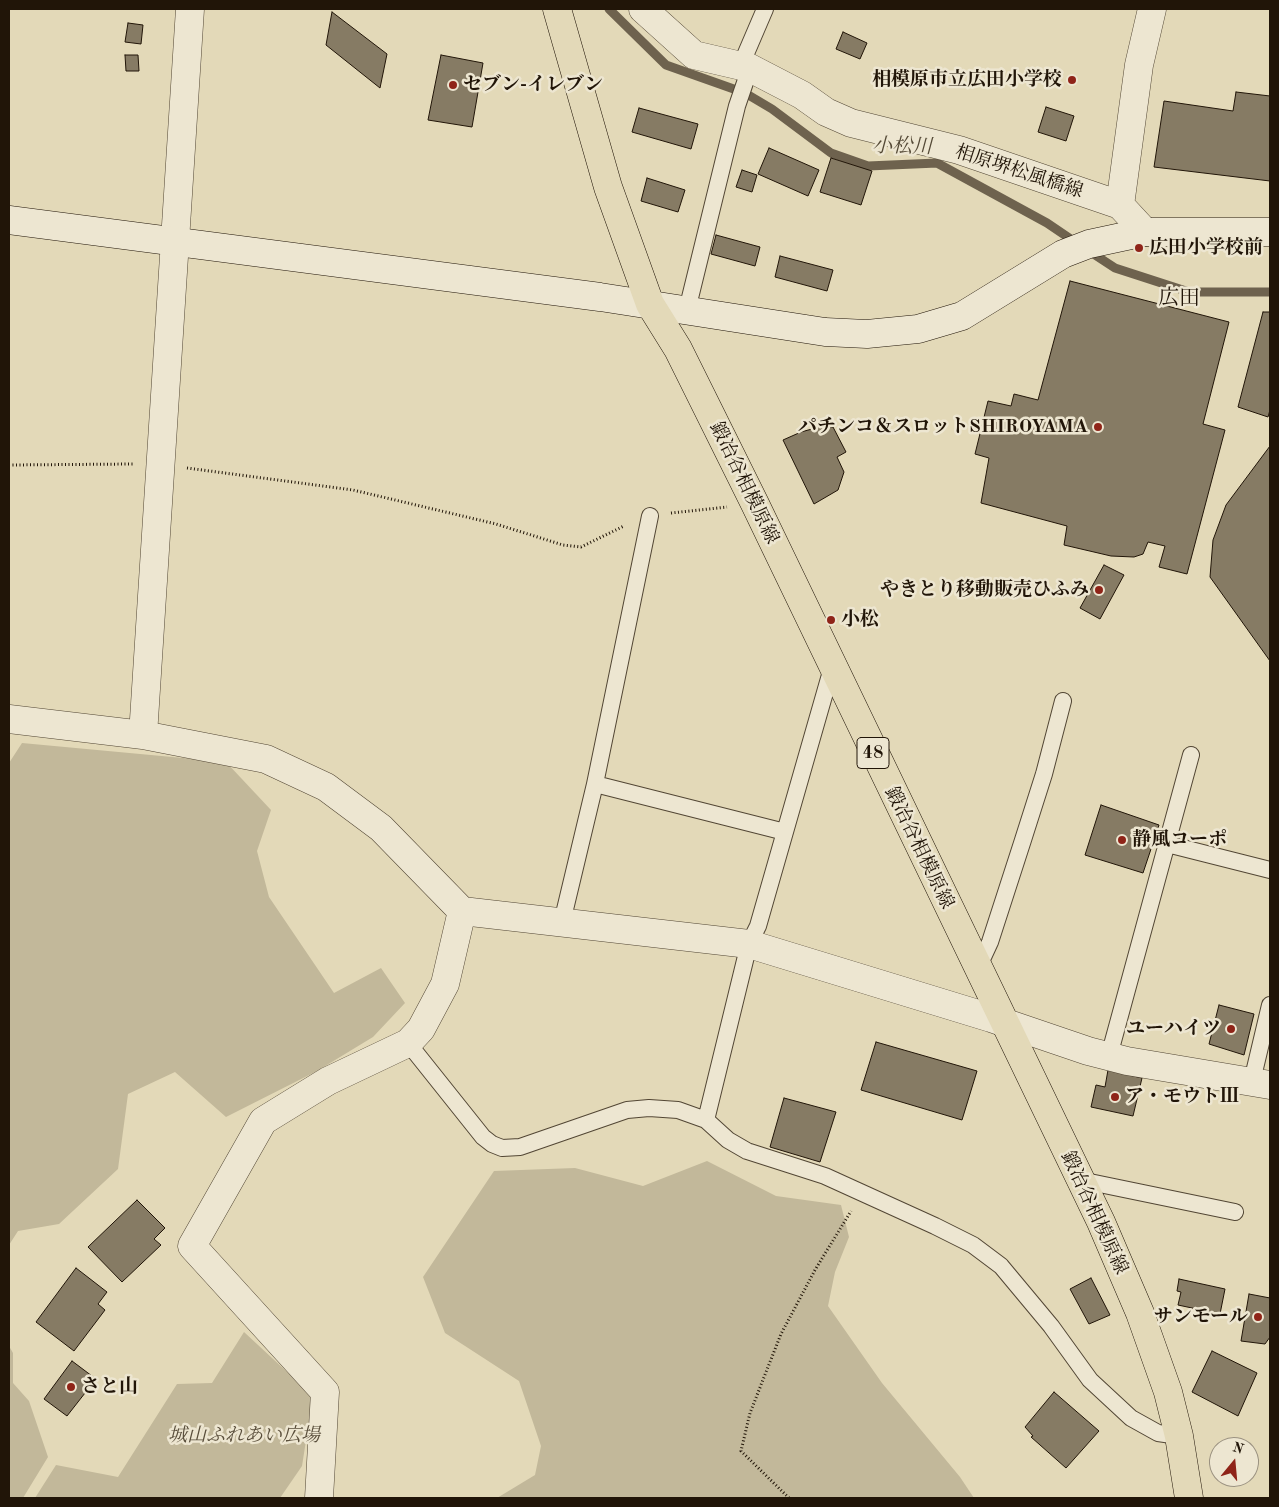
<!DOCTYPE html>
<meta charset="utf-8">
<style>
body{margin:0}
#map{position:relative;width:1279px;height:1507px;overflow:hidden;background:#e3d9b8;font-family:"Old Standard TT",serif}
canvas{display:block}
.frame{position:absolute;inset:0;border:10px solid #211508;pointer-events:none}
.north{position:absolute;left:1209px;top:1437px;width:50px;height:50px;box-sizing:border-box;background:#ede6d1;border:1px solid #9b9281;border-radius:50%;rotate:17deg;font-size:14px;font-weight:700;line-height:20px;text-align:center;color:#211508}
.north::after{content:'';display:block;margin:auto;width:18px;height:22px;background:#8f2418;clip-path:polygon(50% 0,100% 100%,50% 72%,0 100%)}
</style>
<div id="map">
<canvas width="1279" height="1507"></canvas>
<div class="frame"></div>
<div class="north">N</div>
</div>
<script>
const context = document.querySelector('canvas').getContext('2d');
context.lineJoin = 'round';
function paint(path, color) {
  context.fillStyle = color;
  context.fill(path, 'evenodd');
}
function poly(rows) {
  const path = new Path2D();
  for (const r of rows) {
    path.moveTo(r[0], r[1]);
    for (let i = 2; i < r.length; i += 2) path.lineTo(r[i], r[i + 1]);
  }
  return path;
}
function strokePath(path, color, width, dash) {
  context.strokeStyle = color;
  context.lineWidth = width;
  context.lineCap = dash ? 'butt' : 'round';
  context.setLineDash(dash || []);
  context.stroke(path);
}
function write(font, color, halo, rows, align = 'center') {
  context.font = font + ' "Old Standard TT","Noto Serif JP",serif';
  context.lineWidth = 5;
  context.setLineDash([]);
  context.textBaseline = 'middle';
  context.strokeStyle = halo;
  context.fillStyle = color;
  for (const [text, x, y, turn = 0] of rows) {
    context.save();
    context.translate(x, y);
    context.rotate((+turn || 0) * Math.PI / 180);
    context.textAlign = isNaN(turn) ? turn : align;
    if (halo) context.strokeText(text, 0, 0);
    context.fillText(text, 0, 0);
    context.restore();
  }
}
paint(poly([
 [22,743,226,762,271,810,257,851,269,897,334,993,381,968,405,1003,373,1037,317,1071,226,1117,175,1072,128,1094,118,1169,59,1224,18,1231,9,1245,9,763],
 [707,1161,776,1196,841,1205,849,1237,835,1272,828,1306,882,1383,960,1477,974,1498,497,1498,535,1475,541,1446,519,1381,445,1333,423,1277,494,1171,575,1168,643,1186],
 [244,1332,313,1396,302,1466,280,1498,35,1498,56,1465,118,1477,177,1384,212,1383],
 [9,1346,13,1353,13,1383,29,1401,48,1457,23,1498,9,1498]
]), '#c2b89a');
strokePath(poly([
 [609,9,666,65,745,93,772,109,831,153,868,166,937,163,1047,223,1078,244],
 [1089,251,1115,268,1189,292,1270,292]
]), '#6e624e', 9);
const building = poly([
 [332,12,387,54,380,88,326,45,332,12],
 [128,23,143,25,141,44,125,42,128,23],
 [843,32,867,43,860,59,836,49,843,32],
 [125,55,138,55,139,71,126,71,125,55],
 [441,55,483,63,472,127,428,120,441,55],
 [1236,92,1270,96,1270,181,1154,167,1164,101,1233,111,1236,92],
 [1046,107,1074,116,1066,141,1038,132,1046,107],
 [639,108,698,124,691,149,632,132,639,108],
 [769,148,819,170,808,196,758,174,769,148],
 [831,158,872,171,861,205,820,192,831,158],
 [742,170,757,175,752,192,736,187,742,170],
 [647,178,685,190,678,212,641,201,647,178],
 [716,235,760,247,755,266,711,254,716,235],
 [780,256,833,270,827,291,775,277,780,256],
 [1070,281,1229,322,1203,424,1225,430,1187,574,1159,567,1165,546,1148,542,1143,554,1134,557,1111,556,1064,545,1067,526,981,503,989,458,975,454,988,401,1011,406,1014,394,1038,400,1070,281],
 [1263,312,1270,312,1270,410,1268,417,1238,407,1263,312],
 [823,426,833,427,846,452,837,457,844,472,838,490,814,504,783,440,801,432,823,426],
 [1270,446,1270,661,1210,577,1213,540,1226,505,1270,446],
 [1104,565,1124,575,1100,619,1080,608,1104,565],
 [1101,805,1159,825,1143,873,1085,855,1101,805],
 [1219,1005,1254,1014,1244,1055,1209,1044,1219,1005],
 [876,1042,977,1071,962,1120,861,1090,876,1042],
 [1108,1070,1142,1078,1133,1116,1091,1107,1096,1085,1105,1087,1108,1070],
 [784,1098,836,1112,820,1162,770,1147,784,1098],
 [137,1200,165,1228,154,1239,161,1245,122,1282,88,1247,137,1200],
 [76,1268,107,1292,98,1304,105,1310,74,1351,36,1322,76,1268],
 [1091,1278,1110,1315,1089,1324,1070,1289,1091,1278],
 [1179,1279,1225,1289,1220,1314,1178,1305,1181,1292,1177,1291,1179,1279],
 [1249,1294,1270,1298,1270,1337,1265,1344,1241,1341,1249,1294],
 [1212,1351,1257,1373,1238,1416,1192,1392,1212,1351],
 [72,1361,96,1379,67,1416,44,1399,72,1361],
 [1054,1392,1099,1431,1066,1468,1031,1437,1033,1436,1025,1427,1054,1392]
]);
paint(building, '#867b64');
strokePath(building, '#211508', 1);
const lane = poly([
 [741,65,765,9],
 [687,310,737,106,750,68],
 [595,784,785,832],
 [1167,844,1270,870],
 [562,922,595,784,650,516],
 [978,968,990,942,1023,840,1044,774,1063,701],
 [408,1043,483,1137,492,1144,502,1148,520,1147,627,1110,649,1108,678,1110,706,1120,728,1140,747,1151,825,1176,935,1226,973,1245,1001,1266,1051,1326,1090,1380,1131,1418,1158,1433,1179,1436],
 [1109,1056,1191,755],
 [1252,1081,1270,1005],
 [706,1120,749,944,758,926,832,668],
 [1080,1180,1235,1212]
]);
const street = poly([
 [643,9,694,55,750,68,802,95,826,112,851,123,959,150,1120,205,1145,232],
 [1120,205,1139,65,1152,9],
 [9,719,143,735,266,759,326,787,381,828,462,911,749,944,991,1018,1088,1051,1127,1061,1270,1085],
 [143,735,190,9],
 [319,1498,325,1392,192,1246,263,1121,328,1081,408,1043,421,1029,445,984,462,911]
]);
const secondary = poly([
 [9,220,600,297,825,332,867,334,918,329,962,316,1063,254,1089,244,1145,232,1270,232]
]);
const primary = poly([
 [557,9,608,187,650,304,678,349,755,504,1101,1222,1140,1313,1168,1392,1179,1436,1189,1498]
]);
strokePath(lane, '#524634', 18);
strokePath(street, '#524634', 29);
strokePath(secondary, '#211508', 29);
strokePath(primary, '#211508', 29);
strokePath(poly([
 [9,465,133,464],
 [187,468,353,490,496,524,563,545,581,547,624,526],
 [671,513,727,507],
 [789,1498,741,1451,750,1413,781,1334,815,1270,851,1211]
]), '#211508', 3, [1, 2.5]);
strokePath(lane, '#ede6d1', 16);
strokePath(street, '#ede6d1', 28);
strokePath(secondary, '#ede6d1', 28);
strokePath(primary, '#e3d9b8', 28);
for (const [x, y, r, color] of [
 [1072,80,5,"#8f2418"],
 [453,85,5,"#8f2418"],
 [1139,248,5,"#8f2418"],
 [1098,427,5,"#8f2418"],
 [1099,590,5,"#8f2418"],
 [831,620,5,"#8f2418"],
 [1122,840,5,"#8f2418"],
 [1231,1029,5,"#8f2418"],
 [1115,1097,5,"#8f2418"],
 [1258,1317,5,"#8f2418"],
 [71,1387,5,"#8f2418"]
]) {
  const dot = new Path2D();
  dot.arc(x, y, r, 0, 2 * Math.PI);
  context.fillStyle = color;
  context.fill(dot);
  strokePath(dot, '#ede6d1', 2);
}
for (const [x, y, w] of [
 [873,753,32]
]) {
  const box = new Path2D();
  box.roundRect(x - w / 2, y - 15.5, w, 31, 4);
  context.fillStyle = '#ede6d1';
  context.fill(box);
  strokePath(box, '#211508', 1);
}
write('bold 18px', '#211508', null, [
 ["48",873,753]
]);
write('bold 19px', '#211508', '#ede6d1', [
 ["相模原市立広田小学校",1062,80,"right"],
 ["セブン-イレブン",463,85],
 ["広田小学校前",1149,248],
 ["パチンコ＆スロットSHIROYAMA",1088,427,"right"],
 ["やきとり移動販売ひふみ",1089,590,"right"],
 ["小松",841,620],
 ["静風コーポ",1132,840],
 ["ユーハイツ",1221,1029,"right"],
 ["ア・モウトⅢ",1125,1097],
 ["サンモール",1248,1317,"right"],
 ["さと山",81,1387]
], 'left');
write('19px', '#211508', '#ede6d1', [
 ["相原堺松風橋線",1019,172,18],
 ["鍛冶谷相模原線",744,483,64],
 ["鍛冶谷相模原線",919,848,64],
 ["鍛冶谷相模原線",1094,1213,65]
]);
write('italic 19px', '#594e3b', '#ede6d1', [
 ["城山ふれあい広場",244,1436]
]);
write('italic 20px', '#544936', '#ede6d1', [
 ["小松川",902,147,1]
]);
write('21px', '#211508', '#ede6d1', [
 ["広田",1179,298]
]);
</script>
